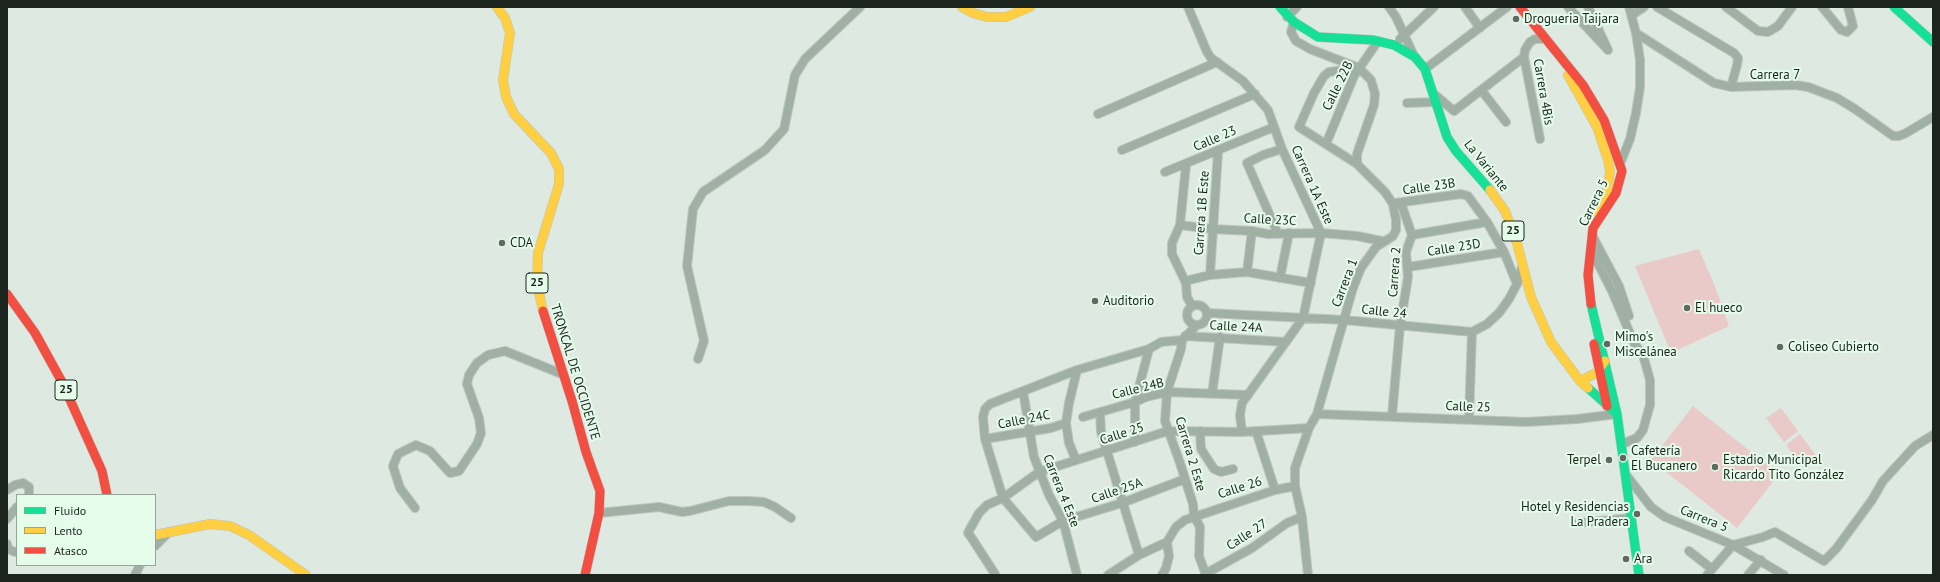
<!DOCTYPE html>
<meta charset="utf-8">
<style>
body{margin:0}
#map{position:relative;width:1940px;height:582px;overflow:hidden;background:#dee9e1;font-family:"PT Sans",sans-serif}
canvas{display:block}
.frame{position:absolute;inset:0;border:8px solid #1c241e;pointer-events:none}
.legend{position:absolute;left:16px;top:494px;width:140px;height:72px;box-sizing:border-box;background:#e6fceb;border:1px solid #95a699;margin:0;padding:5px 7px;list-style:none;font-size:12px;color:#1c241e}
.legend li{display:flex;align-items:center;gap:8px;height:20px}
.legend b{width:20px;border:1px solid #95a699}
</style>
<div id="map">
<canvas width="1940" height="582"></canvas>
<div class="frame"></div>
<ul class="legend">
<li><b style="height:5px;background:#16e098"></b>Fluido</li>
<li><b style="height:5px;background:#ffcf43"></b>Lento</li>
<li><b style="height:5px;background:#f24e42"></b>Atasco</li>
</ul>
</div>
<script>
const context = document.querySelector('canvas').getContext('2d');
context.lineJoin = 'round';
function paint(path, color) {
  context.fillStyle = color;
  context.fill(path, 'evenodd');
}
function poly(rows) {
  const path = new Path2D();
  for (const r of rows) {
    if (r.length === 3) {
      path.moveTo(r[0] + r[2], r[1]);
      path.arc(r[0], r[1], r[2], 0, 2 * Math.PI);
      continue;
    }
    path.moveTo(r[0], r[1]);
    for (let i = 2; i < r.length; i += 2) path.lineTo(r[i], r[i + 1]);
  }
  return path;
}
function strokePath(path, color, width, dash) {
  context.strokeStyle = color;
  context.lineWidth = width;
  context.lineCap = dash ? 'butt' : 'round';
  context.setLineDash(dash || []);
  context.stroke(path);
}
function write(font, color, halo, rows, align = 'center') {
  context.font = font + ' "PT Sans",sans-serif';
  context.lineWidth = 4;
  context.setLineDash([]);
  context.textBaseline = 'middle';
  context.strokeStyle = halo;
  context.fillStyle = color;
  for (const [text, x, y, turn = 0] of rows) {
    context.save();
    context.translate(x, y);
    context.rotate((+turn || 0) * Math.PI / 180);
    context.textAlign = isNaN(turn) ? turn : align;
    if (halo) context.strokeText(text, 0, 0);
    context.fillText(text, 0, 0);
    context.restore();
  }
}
paint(poly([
 [1699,249,1716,289,1729,326,1671,353,1635,266],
 [1693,406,1779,474,1737,528,1651,460],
 [1781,408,1798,431,1784,442,1766,418],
 [1800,434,1817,457,1803,467,1786,445]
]), '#eacac9');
const street = poly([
 [1188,7,1207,52,1211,58,1243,81,1268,110,1282,149,1321,233,1303,318,1242,403,1240,415,1242,432],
 [1389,7,1396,17,1414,56],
 [1465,7,1480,28],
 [1568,7,1608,50,1588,7],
 [1657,7,1734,53,1738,58,1737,65,1731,87],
 [1726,7,1758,31,1768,32,1778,26,1792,7],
 [1822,7,1841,30,1847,32,1853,26,1848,7],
 [1632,15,1644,7],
 [1287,17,1297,7],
 [1294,22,1291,32,1296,41,1310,49,1359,68,1371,80,1375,94,1374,105,1357,154,1357,164,1385,192,1393,204,1396,220,1396,230,1393,236,1376,247,1361,268,1353,288,1317,414,1309,428,1295,468,1295,486,1302,517,1308,575],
 [1636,33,1714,83,1731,87,1795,85,1808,87,1837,98,1855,109,1893,136,1899,136,1906,133,1933,117],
 [1400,39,1434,7],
 [1425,69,1507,7],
 [1482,91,1506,122],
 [1433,93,1454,111,1524,57],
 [1407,103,1436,102],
 [1098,114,1217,62],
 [1540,139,1524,57,1525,50,1530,42,1535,39,1541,39],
 [1326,144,1354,76,1378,41],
 [1122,150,1255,94],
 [1357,164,1299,127,1314,93,1324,76,1329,72,1358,68],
 [1620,164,1630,139,1636,113,1640,87,1640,60,1636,33,1629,7],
 [1186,165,1180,225,1172,243,1172,254,1186,283,1187,297,1192,306],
 [1165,172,1274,127],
 [1396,203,1461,194,1468,196,1487,222,1504,252,1517,284],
 [1180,225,1212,229,1252,231,1268,234,1321,233,1357,236,1382,241],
 [1278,234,1247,163,1263,155,1282,149],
 [1412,235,1487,222],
 [1592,235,1619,286,1629,316],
 [1591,250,1612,291,1634,343,1643,355,1650,380,1650,405,1643,430,1637,438,1622,444],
 [1408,267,1504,252],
 [1247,272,1252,231],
 [1210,275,1218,152],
 [1280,278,1289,233],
 [1186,283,1189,280,1210,275,1247,272,1311,283],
 [1197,315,10],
 [1207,313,1344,320,1472,332,1487,324,1499,313,1509,299,1517,284,1522,267],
 [1185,336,1286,342],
 [1182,340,1181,349,1167,392,1165,421,1180,463,1193,504,1194,516,1200,527,1199,556,1206,575],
 [698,359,704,341,687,266,693,209,703,192,765,150,784,129,795,75,805,59,860,7],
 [1023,391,1034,457,1049,495,1063,521,1077,575],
 [1212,394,1220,337],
 [1100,412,1101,432,1139,555],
 [1317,414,1526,422,1577,419,1617,414],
 [1392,416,1400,326,1408,277,1406,252,1412,235,1401,203],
 [1083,417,1135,402,1146,397,1167,392,1248,395],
 [1469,419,1472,332],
 [1200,431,1201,449,1214,469,1221,472,1233,469],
 [1256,431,1275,490],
 [985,439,1051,428,1066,423],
 [1135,442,1135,402,1149,349],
 [1076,460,1069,443,1066,423,1069,403,1077,370],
 [1627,476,1651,507,1665,517,1733,545,1784,575],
 [1185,479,1122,503,1063,521,1036,537,1003,498,985,439,983,417,985,409,990,404,1077,370,1149,349,1161,342,1182,340,1197,325],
 [7,490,15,485,23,483,29,487,29,495],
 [415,508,400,488,393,466,398,454,416,445,430,451,450,473,459,471,477,444,481,433,479,418,467,384,469,375,477,363,488,355,505,351,562,374],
 [599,513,659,507,682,512,690,511,729,501,748,501,764,502,775,507,791,518],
 [7,519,17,507],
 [1578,523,1632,518],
 [1167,542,1176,527,1185,520,1275,490,1295,486],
 [7,544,8,549,15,552],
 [155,546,169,532],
 [1689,551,1712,569],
 [995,574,971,537,968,533,970,529,979,513,987,505,1003,498,1039,472,1168,431,1242,432,1309,428],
 [1205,574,1252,548,1287,523,1302,517],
 [135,575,140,565],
 [1108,575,1139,555,1167,542],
 [1162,575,1166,568,1169,556,1167,542],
 [1707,575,1733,545,1763,537,1775,532,1824,561,1836,549,1872,500,1883,481,1915,446,1933,435],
 [1748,575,1761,560]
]);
const fast = poly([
 [1280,7,1294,22,1318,37,1373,40,1394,45,1415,57,1425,69,1447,137,1456,151,1490,190],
 [1894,7,1933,42],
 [1591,304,1617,414],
 [1588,388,1617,414,1639,575]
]);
const slow = poly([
 [497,7,505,18,510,33,503,80,506,97,514,114,551,153,559,169,559,184,538,253,537,284,543,311],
 [962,7,973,13,987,17,1006,17,1030,7],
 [1568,75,1597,127,1608,160,1610,172,1608,186,1606,194,1596,212],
 [1490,190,1505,211,1517,243,1531,297,1551,342,1580,381,1588,388],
 [1580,381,1596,373,1605,361],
 [155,535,210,524,230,526,249,535,306,575]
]);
const jam = poly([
 [1520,7,1583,85,1604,120,1622,171,1616,193,1593,228,1588,275,1591,304],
 [7,294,35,333,62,382,102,471,107,495],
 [543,311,572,401,586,452,600,491,599,513,585,575],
 [1594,344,1607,406]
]);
strokePath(street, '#bcc5bf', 10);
strokePath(fast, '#bcc5bf', 10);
strokePath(slow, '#bcc5bf', 10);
strokePath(jam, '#bcc5bf', 10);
strokePath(street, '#a1b0a5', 8);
strokePath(fast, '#16e098', 9);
strokePath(slow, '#ffcf43', 9);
strokePath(jam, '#f24e42', 9);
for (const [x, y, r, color] of [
 [1516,19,4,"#606962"],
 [502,243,4,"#606962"],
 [1095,301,4,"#606962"],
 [1687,308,4,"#606962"],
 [1607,344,4,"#606962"],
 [1780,347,4,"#606962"],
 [1623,458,4,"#606962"],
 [1609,460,4,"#606962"],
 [1715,467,4,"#606962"],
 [1637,514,4,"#606962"],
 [1626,559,4,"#606962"]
]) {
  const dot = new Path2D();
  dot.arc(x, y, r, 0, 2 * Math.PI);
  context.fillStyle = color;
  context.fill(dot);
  strokePath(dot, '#e6fceb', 1.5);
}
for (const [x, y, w] of [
 [1513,231,22],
 [537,283,22],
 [66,390,22]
]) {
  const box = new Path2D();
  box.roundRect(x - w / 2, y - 10, w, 20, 3);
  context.fillStyle = '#e6fceb';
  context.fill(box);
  strokePath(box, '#1c241e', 1);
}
write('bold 12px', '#1c241e', null, [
 ["25",1513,231],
 ["25",537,283],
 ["25",66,390]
]);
write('13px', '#1c241e', '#e6fceb', [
 ["Drogueria Taijara",1524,19],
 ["CDA",510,243],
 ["Auditorio",1103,301],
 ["El hueco",1695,308],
 ["Mimo's",1615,337],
 ["Miscelánea",1615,352],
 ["Coliseo Cubierto",1788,347],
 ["Cafetería",1631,451],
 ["El Bucanero",1631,466],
 ["Terpel",1601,460,"right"],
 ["Estadio Municipal",1723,460],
 ["Ricardo Tito González",1723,475],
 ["Hotel y Residencias",1629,507,"right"],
 ["La Pradera",1629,522,"right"],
 ["Ara",1634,559]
], 'left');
write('13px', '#1c241e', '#e6fceb', [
 ["Carrera 7",1775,75],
 ["Calle 22B",1338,86,-64],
 ["Carrera 4Bis",1543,92,80],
 ["Calle 23",1215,139,-23],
 ["La Variante",1486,166,51],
 ["Carrera 1A Este",1312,185,66],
 ["Calle 23B",1429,187,-8],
 ["Carrera 5",1594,203,-64],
 ["Carrera 1B Este",1202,213,-86],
 ["Calle 23C",1270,220,3],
 ["Calle 23D",1454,248,-9],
 ["Carrera 2",1395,272,-86],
 ["Carrera 1",1345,283,-69],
 ["Calle 24",1384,312,6],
 ["Calle 24A",1236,327,3],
 ["TRONCAL DE OCCIDENTE",575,372,73],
 ["Calle 24B",1138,389,-14],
 ["Calle 25",1468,407,2],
 ["Calle 24C",1024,420,-11],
 ["Calle 25",1122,434,-18],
 ["Carrera 2 Este",1190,454,73],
 ["Calle 26",1240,488,-18],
 ["Carrera 4 Este",1061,491,68],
 ["Calle 25A",1117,491,-19],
 ["Carrera 5",1704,519,22],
 ["Calle 27",1247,535,-33]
]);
</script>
